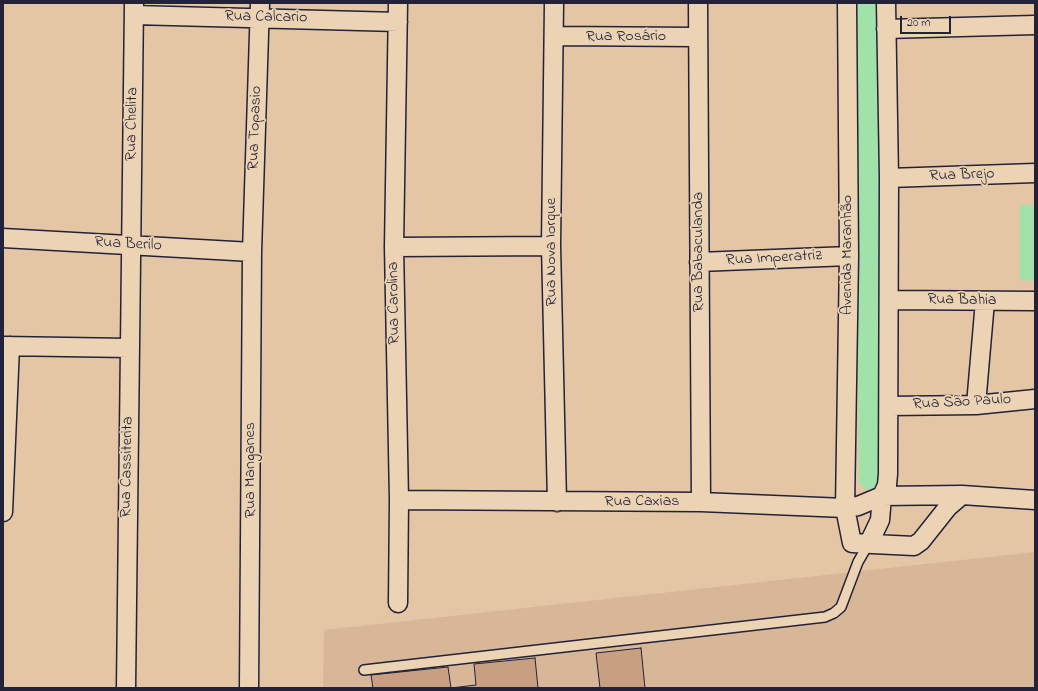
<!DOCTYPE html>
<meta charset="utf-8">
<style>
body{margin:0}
#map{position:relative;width:1038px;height:691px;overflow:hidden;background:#e4c6a5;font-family:"Indie Flower",sans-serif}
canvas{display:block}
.frame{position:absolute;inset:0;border:4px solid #22223b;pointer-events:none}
.scale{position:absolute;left:900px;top:16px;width:51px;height:18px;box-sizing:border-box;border:2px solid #22223b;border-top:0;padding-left:5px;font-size:12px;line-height:14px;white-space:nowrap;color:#22223b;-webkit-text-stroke:3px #ebd3b3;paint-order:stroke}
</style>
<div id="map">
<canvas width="1038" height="691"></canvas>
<div class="frame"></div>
<div class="scale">20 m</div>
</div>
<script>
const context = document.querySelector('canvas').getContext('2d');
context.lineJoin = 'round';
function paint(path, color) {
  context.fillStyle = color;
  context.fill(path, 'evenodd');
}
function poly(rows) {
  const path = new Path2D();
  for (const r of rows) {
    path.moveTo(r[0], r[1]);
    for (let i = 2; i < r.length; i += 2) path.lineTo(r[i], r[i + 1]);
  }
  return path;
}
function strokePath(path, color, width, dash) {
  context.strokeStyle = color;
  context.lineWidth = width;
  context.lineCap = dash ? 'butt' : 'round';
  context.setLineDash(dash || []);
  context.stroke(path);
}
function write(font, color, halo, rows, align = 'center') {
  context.font = font + ' "Indie Flower",sans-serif';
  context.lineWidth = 3.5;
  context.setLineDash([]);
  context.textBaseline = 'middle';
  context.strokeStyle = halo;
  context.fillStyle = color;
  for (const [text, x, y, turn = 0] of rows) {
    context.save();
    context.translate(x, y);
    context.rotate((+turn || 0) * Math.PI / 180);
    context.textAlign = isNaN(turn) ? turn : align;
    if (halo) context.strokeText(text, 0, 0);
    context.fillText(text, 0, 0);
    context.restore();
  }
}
paint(poly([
 [1035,552,1035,688,323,688,324,630]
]), '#d8b798');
paint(poly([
 [854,3,878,3,883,478,872,489,865,490,859,482],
 [1020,205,1035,205,1035,281,1020,280]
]), '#a1e2ab');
const building = poly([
 [641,648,645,688,600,688,596,653,641,648],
 [535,658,538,688,373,688,371,675,448,667,451,688,476,685,474,664,535,658]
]);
paint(building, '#c99f81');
strokePath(building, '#22223b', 1);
const lane = poly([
 [364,670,825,617,834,613,841,607,858,562,869,543]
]);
const street = poly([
 [398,3,394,247,399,500,398,603],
 [554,3,551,246,557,502],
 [698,3,701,502],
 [847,3,849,256,845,508,852,543,914,546,921,541,948,507,962,495,1035,500],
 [134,15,398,22],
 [886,29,1035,25],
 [554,36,697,37],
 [889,178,1035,173],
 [3,238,252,252],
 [394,247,551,246],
 [699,262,849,256],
 [889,300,1035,301],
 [3,346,129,348],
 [976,405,985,301],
 [889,406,976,405,1035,399],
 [399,500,701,502,845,508,858,506,882,496,962,495],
 [3,512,10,346],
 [869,543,880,520,882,496,887,485,888,474,889,178,886,3],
 [126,688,134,3],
 [249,688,252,252,260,3]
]);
strokePath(lane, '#22223b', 12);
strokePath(street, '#22223b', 21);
strokePath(lane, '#ebd3b3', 9);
strokePath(street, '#ebd3b3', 18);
write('16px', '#22223b', '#ebd3b3', [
 ["Rua Calcario",266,18,1],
 ["Rua Rosário",626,37],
 ["Rua Chelita",133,124,-89],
 ["Rua Topasio",256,128,-88],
 ["Rua Brejo",962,176,-2],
 ["Rua Berilo",128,245,3],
 ["Rua Nova Iorque",552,252,-90],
 ["Rua Babaculanda",699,252,-90],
 ["Avenida Maranhão",848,255,-90],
 ["Rua Imperatriz",774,259,-3],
 ["Rua Bahia",962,301,1],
 ["Rua Carolina",395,303,-91],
 ["Rua São Paulo",962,403,-3],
 ["Rua Cassiterita",128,467,-89],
 ["Rua Manganes",251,470,-90],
 ["Rua Caxias",642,502]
]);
</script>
